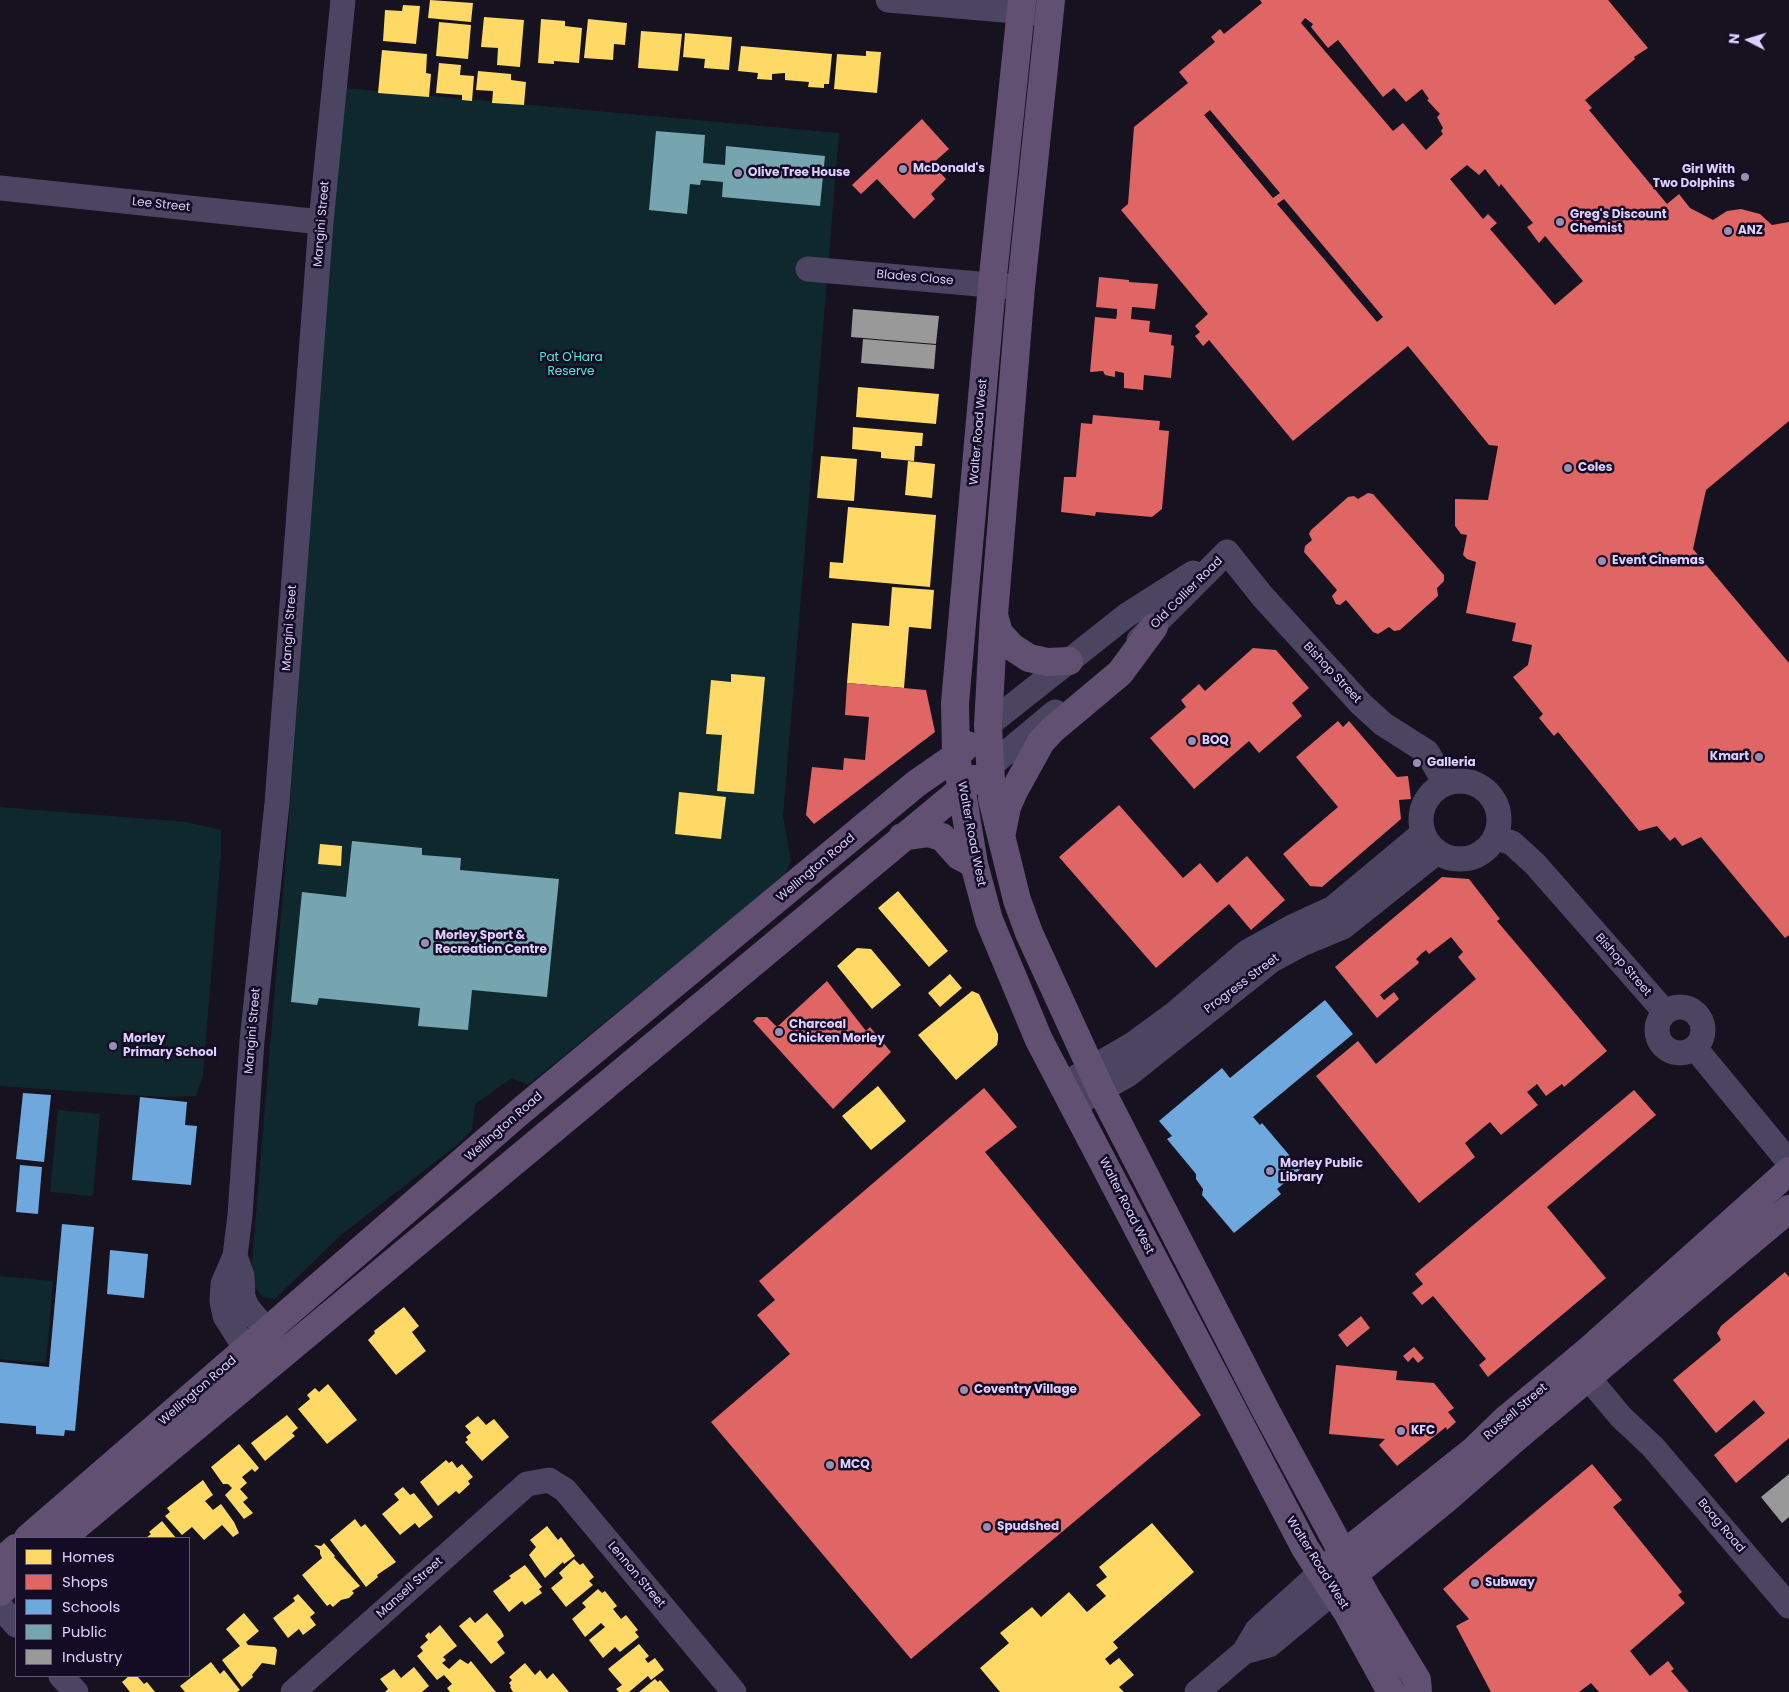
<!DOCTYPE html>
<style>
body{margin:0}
#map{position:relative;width:1789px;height:1692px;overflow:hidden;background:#16121f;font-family:Poppins,sans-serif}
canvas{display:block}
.legend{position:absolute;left:15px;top:1537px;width:175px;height:140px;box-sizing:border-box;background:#140c25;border:1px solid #645a7c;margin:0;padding:6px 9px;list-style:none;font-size:15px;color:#ddd0ff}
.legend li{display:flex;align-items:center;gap:10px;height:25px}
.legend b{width:25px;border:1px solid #645a7c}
.north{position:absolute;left:1724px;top:15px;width:50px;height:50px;-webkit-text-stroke:4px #140c25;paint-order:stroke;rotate:275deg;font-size:14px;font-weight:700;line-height:20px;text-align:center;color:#ddd0ff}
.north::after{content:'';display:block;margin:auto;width:18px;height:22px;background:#ddd0ff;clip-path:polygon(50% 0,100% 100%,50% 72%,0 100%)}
</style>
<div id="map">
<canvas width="1789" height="1692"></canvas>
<ul class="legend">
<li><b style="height:14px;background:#ffd966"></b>Homes</li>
<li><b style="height:14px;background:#e06666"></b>Shops</li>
<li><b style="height:14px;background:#6fa8dc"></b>Schools</li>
<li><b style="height:14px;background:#76a5af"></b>Public</li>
<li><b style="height:14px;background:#999"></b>Industry</li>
</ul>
<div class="north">N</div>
</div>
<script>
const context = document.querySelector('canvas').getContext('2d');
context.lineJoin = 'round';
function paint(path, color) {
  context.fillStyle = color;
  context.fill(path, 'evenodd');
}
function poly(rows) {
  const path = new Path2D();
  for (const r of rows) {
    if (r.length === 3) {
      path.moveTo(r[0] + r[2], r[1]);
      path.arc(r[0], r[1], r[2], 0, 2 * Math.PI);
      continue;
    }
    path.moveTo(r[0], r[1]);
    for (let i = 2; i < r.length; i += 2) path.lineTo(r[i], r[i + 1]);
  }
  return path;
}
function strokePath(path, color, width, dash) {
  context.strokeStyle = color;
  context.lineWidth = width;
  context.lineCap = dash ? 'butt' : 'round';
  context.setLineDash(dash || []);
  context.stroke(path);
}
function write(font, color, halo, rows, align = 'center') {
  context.font = font + ' Poppins,sans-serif';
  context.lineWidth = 5;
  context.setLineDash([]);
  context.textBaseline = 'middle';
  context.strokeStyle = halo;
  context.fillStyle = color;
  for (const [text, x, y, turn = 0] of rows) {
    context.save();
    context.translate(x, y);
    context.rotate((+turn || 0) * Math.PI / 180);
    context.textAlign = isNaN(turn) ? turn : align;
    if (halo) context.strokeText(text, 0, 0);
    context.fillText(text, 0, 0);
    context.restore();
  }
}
paint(poly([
 [345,88,839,133,783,816,791,861,784,876,528,1085,512,1078,475,1104,472,1130,457,1145,341,1235,275,1299,263,1297,253,1285,251,1274,288,832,332,217],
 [0,807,186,822,221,830,221,852,203,1075,196,1096,162,1097,0,1086],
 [58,1110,100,1114,93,1196,50,1192],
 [0,1276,53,1281,46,1363,0,1359]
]), '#0f282e');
paint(poly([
 [430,0,473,3,471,22,428,18],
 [403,5,420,6,416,44,383,41,385,10,402,11],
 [484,17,524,20,520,67,497,65,498,48,481,47],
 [541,19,565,21,565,26,582,28,579,63,554,61,554,64,538,63],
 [588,19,627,23,625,45,614,44,613,60,584,58],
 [439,22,471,25,468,59,436,56],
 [641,31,682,34,678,71,638,68],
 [685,33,732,37,729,70,704,68,705,59,683,57],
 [741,46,832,54,829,84,824,84,824,88,808,87,809,82,785,80,785,73,772,74,772,80,757,79,758,73,738,71],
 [382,50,427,54,426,73,431,74,429,97,378,93],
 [866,51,881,52,877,93,834,89,837,54,866,56],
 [439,63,461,65,460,75,474,76,472,101,462,100,462,95,436,93],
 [478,71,511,74,511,80,526,82,524,105,492,103,493,91,476,90],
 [858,387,939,394,936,424,856,417],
 [853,427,923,433,922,446,915,446,914,461,881,458,881,452,852,449],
 [821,456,857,459,854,501,817,498],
 [908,461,935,464,932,498,905,495],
 [848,507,936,515,930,587,829,578,830,562,843,563],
 [892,587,934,590,931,629,909,627,904,688,847,683,852,623,889,626],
 [731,674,765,677,754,794,717,791,722,735,706,734,711,680,731,682],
 [679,792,726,797,721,839,675,834],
 [320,844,342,846,341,866,318,864],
 [898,891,948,951,929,967,878,908],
 [857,948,871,949,901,985,872,1009,837,966],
 [950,974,962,988,940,1007,928,993],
 [972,991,979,994,998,1034,998,1040,997,1045,956,1080,918,1035],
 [878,1086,906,1121,871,1150,842,1116],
 [404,1307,419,1326,412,1332,426,1351,396,1375,368,1340,375,1333,374,1331],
 [328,1384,357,1420,327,1444,298,1409,310,1399,307,1395,315,1388,319,1392],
 [287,1415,298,1428,292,1433,295,1436,265,1461,251,1443],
 [478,1416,486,1425,494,1419,509,1437,482,1461,465,1442,468,1440,466,1437,471,1433,465,1426],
 [239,1444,259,1468,255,1472,252,1469,242,1477,247,1483,240,1489,248,1498,243,1502,253,1513,244,1519,225,1495,232,1488,228,1484,223,1484,211,1467],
 [446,1460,449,1463,452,1461,457,1468,462,1464,473,1477,468,1481,470,1484,459,1494,456,1491,438,1506,420,1482],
 [203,1480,213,1495,205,1501,213,1510,221,1504,234,1522,239,1533,233,1537,222,1525,204,1540,192,1527,182,1535,165,1516,170,1512,167,1508],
 [403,1487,410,1495,414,1493,433,1517,419,1528,415,1523,400,1535,382,1514,399,1500,394,1494],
 [355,1519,361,1527,365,1524,396,1562,377,1575,378,1577,366,1587,330,1540],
 [162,1521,176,1538,146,1538,151,1534,149,1532],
 [1152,1523,1194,1572,1113,1642,1118,1648,1105,1659,1110,1665,1119,1658,1134,1675,1119,1687,1124,1692,1000,1692,980,1668,1009,1643,1000,1633,1032,1607,1041,1617,1069,1592,1087,1612,1106,1596,1096,1585,1107,1577,1099,1567],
 [547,1526,558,1540,561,1537,575,1556,564,1564,563,1562,545,1578,529,1555,536,1547,530,1540],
 [324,1543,335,1556,334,1557,360,1586,352,1591,354,1593,349,1598,341,1600,333,1607,330,1604,327,1606,302,1575,322,1558,320,1554,320,1550,314,1545,321,1546],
 [574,1559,580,1565,583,1563,594,1577,589,1581,593,1585,566,1607,551,1588,563,1578,559,1573],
 [525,1565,542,1587,539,1589,542,1593,525,1605,522,1601,509,1612,493,1591,511,1578,509,1576],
 [598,1589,602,1593,605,1591,617,1606,613,1609,621,1619,626,1615,638,1630,635,1632,639,1637,620,1652,615,1647,603,1658,589,1640,605,1627,601,1623,585,1637,572,1619,586,1607,582,1603],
 [298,1594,315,1613,310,1617,316,1625,303,1635,299,1629,288,1638,273,1618,295,1601,293,1598],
 [244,1613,259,1631,246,1642,248,1645,275,1647,277,1650,275,1665,262,1663,252,1675,253,1677,242,1687,222,1660,240,1646,226,1629],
 [487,1613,501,1630,504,1636,497,1642,505,1653,491,1664,459,1626,470,1617,475,1623],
 [440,1625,457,1646,443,1657,446,1660,442,1663,449,1669,460,1659,468,1664,471,1661,496,1692,450,1692,447,1688,452,1684,444,1675,437,1680,417,1656,423,1651,420,1647,428,1640,425,1636,429,1632,430,1634],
 [639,1644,649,1656,645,1659,648,1663,655,1658,664,1670,651,1680,648,1676,629,1692,619,1692,616,1689,622,1685,608,1669],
 [211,1662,220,1674,224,1670,240,1690,237,1692,185,1692,180,1686],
 [525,1663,535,1675,540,1670,547,1679,553,1673,569,1692,513,1692,510,1687,511,1686,509,1683,512,1680,509,1677],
 [414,1667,429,1686,422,1692,385,1692,388,1689,380,1679,394,1669,401,1678],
 [129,1676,137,1676,144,1684,147,1682,155,1692,130,1692,122,1682],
 [655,1679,658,1682,660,1680,670,1692,639,1692]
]), '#ffd966');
paint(poly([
 [1260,0,1608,0,1648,48,1634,57,1635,59,1585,100,1592,108,1589,110,1667,204,1679,194,1690,208,1713,220,1727,211,1741,209,1760,214,1772,225,1789,222,1789,421,1706,490,1693,549,1789,663,1789,935,1785,938,1701,837,1682,846,1675,837,1670,841,1657,826,1639,831,1558,732,1554,736,1539,718,1543,714,1513,677,1528,665,1532,645,1512,641,1516,623,1466,613,1476,562,1467,559,1463,555,1467,535,1461,534,1455,526,1455,499,1488,500,1498,446,1489,445,1408,346,1293,441,1209,340,1203,346,1195,336,1200,332,1195,326,1208,314,1121,210,1128,204,1134,127,1188,83,1179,72,1215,42,1211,37,1220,29,1224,34,1262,3],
 [1305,18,1313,24,1311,27,1328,48,1338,40,1383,97,1394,88,1406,102,1422,89,1429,99,1427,100,1440,114,1437,117,1443,128,1441,131,1443,134,1426,150,1403,123,1393,131,1301,23],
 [1210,110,1280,193,1273,198,1204,115],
 [1467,165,1479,175,1485,169,1499,187,1501,184,1533,223,1527,227,1539,243,1545,236,1583,281,1555,305,1490,229,1497,223,1488,214,1483,219,1450,179],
 [1284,199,1383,317,1377,322,1324,259,1277,204],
 [922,119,949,149,932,164,946,179,931,194,935,199,914,219,877,179,861,194,852,185],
 [1099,277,1129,280,1129,282,1158,284,1155,309,1132,307,1131,319,1150,321,1149,332,1172,335,1171,345,1174,346,1171,378,1144,375,1143,390,1124,388,1124,373,1115,371,1115,377,1105,375,1103,371,1090,372,1095,317,1116,319,1117,314,1117,309,1096,307],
 [1093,415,1160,421,1159,430,1169,431,1162,509,1152,517,1096,512,1095,516,1061,512,1064,477,1076,477,1081,423,1092,424],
 [1368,493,1373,494,1444,575,1444,581,1437,588,1438,596,1400,630,1394,631,1389,627,1378,634,1373,632,1346,600,1340,605,1336,604,1332,596,1337,590,1304,552,1305,546,1312,540,1309,534,1311,530,1348,497,1354,496,1358,499],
 [1253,648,1276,650,1309,688,1292,703,1302,716,1259,753,1249,741,1194,789,1150,738,1186,707,1181,700,1199,684,1205,691],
 [847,683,926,690,935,732,814,824,806,815,812,767,843,770,844,758,865,760,869,717,845,715],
 [1338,721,1343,727,1349,721,1397,777,1408,776,1411,799,1399,800,1401,819,1322,887,1310,886,1283,854,1338,807,1296,757],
 [1119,805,1183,878,1200,863,1217,883,1247,856,1285,900,1251,930,1229,904,1156,968,1059,857],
 [1442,877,1469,879,1500,919,1497,921,1607,1051,1564,1087,1562,1084,1546,1096,1537,1084,1527,1092,1538,1105,1501,1135,1490,1122,1465,1143,1475,1157,1419,1203,1316,1076,1358,1041,1376,1064,1476,979,1458,957,1463,952,1451,937,1429,954,1426,950,1421,954,1416,959,1419,962,1418,964,1380,995,1384,1000,1394,992,1399,999,1377,1018,1335,967],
 [827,981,866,1031,870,1027,891,1052,833,1109,753,1021,757,1017,767,1017,777,1027],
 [984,1088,1017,1127,985,1152,1201,1415,911,1659,711,1422,790,1354,757,1315,775,1300,759,1281],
 [1634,1090,1656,1115,1547,1207,1606,1278,1488,1377,1479,1365,1486,1359,1433,1296,1422,1305,1412,1293,1423,1284,1415,1274],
 [1785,1272,1789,1277,1789,1438,1736,1483,1714,1455,1765,1413,1754,1400,1716,1433,1673,1380,1721,1340,1717,1333,1721,1326],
 [1361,1316,1370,1328,1347,1347,1338,1335],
 [1414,1347,1424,1358,1418,1363,1413,1357,1408,1362,1403,1356],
 [1336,1365,1397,1371,1396,1380,1434,1383,1454,1408,1448,1412,1456,1422,1447,1430,1446,1427,1397,1466,1379,1445,1385,1439,1329,1434],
 [1592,1464,1622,1500,1613,1507,1682,1592,1678,1595,1685,1603,1630,1651,1650,1676,1668,1661,1674,1669,1671,1671,1689,1692,1599,1692,1591,1683,1579,1692,1491,1692,1456,1626,1469,1619,1443,1589]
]), '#e06666');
paint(poly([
 [1325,1000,1353,1034,1253,1117,1260,1125,1262,1123,1301,1169,1277,1189,1281,1194,1234,1233,1202,1195,1203,1189,1196,1179,1196,1174,1167,1139,1172,1136,1159,1121,1222,1068,1230,1078],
 [23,1093,51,1095,44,1162,16,1159],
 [140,1097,187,1102,185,1125,197,1126,191,1185,132,1180],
 [20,1165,42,1167,38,1214,16,1212],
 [62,1224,94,1227,75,1431,65,1430,64,1436,36,1434,36,1426,0,1423,0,1362,49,1367],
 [110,1250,148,1254,144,1298,107,1294]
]), '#6fa8dc');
paint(poly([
 [656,131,705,135,703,163,725,165,726,146,825,156,820,206,722,197,723,182,701,180,700,185,690,184,687,214,649,210],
 [352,841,422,848,422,855,461,858,460,870,559,879,547,997,472,990,468,1030,418,1026,420,1008,319,998,317,1005,291,1002,302,892,346,897]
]), '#76a5af');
paint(poly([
 [853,309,939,316,936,344,851,337],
 [863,339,936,345,934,369,861,363],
 [1789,1474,1789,1517,1782,1523,1761,1497]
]), '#999');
strokePath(poly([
 [888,0,1050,14],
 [0,188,321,222],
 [808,269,1013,287],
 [1227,552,1263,597,1361,704,1383,724,1427,752,1445,783],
 [1139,640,1227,552],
 [988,725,1127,615,1193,573],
 [989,767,1055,712],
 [1460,820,39],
 [1495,837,1512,843,1535,864,1665,1012],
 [1680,1030,23],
 [1695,1048,1789,1162],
 [1063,1085,1133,1044,1174,1014,1247,952,1294,926,1333,908,1423,833],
 [1074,1105,1129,1074,1272,960,1302,944,1343,927,1437,852],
 [235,1256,242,1276,243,1297,247,1307,280,1347],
 [1575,1362,1621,1417,1653,1447,1789,1606],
 [260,1364,239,1338,225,1316,222,1301,223,1284,235,1256,240,1215,252,1041,277,803,321,222,343,0],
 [0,1606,16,1625],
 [1244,1652,1269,1645,1333,1592],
 [61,1676,76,1692],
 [293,1692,527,1484,549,1480,565,1490,734,1692],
 [1197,1692,1244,1652,1257,1630,1321,1572]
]), '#4b4561', 25);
strokePath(poly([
 [1022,0,992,285,955,703,956,756,974,864,989,920,1039,1040,1305,1548,1347,1612,1391,1692],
 [1051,0,1021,287,994,615,988,725,992,799,1017,900,1029,933,1101,1090,1266,1411,1366,1596,1417,1680,1418,1692],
 [994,615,999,633,1012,647,1029,658,1047,662,1069,661],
 [1002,832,1007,807,1014,791,1041,742,1052,730,1120,673,1154,627],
 [902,837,928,833,942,837,959,856,974,864],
 [28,1538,522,1110,917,783,956,756,967,745],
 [62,1538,974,779],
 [0,1562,16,1548],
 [1330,1565,1473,1451,1505,1420,1589,1350,1789,1171],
 [1342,1584,1445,1500,1518,1436,1789,1209],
 [0,1592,16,1578]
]), '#615071', 28);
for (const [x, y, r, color] of [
 [903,169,5,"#978eb1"],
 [738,173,5,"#978eb1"],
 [1745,177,5,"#978eb1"],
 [1560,222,5,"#978eb1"],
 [1728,231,5,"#978eb1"],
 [1568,468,5,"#978eb1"],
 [1602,561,5,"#978eb1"],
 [1192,741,5,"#978eb1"],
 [1759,757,5,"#978eb1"],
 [1417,763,5,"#978eb1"],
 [425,943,5,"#978eb1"],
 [779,1032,5,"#978eb1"],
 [113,1046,5,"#978eb1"],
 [1270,1171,5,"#978eb1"],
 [964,1390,5,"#978eb1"],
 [1401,1431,5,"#978eb1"],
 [830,1465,5,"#978eb1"],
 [987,1527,5,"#978eb1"],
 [1475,1583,5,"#978eb1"]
]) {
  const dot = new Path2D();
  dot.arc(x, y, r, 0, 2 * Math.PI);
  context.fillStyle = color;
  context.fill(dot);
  strokePath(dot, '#140c25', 2);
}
write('bold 12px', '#ddd0ff', '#140c25', [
 ["McDonald's",913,169],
 ["Girl With",1735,170,"right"],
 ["Two Dolphins",1735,184,"right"],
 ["Olive Tree House",748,173],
 ["Greg's Discount",1570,215],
 ["Chemist",1570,229],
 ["ANZ",1738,231],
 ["Coles",1578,468],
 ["Event Cinemas",1612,561],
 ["BOQ",1202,741],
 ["Kmart",1749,757,"right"],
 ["Galleria",1427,763],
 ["Morley Sport &",435,936],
 ["Recreation Centre",435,950],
 ["Charcoal",789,1025],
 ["Chicken Morley",789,1039],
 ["Morley",123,1039],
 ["Primary School",123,1053],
 ["Morley Public",1280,1164],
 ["Library",1280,1178],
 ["Coventry Village",974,1390],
 ["KFC",1411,1431],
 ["MCQ",840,1465],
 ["Spudshed",997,1527],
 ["Subway",1485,1583]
], 'left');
write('12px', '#ddd0ff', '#140c25', [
 ["Lee Street",161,205,6],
 ["Mangini Street",322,224,-85],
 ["Blades Close",915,278,5],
 ["Walter Road West",979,432,-85],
 ["Old Collier Road",1187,593,-45],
 ["Mangini Street",290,628,-86],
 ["Bishop Street",1332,673,47],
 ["Walter Road West",971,834,79],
 ["Wellington Road",816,868,-40],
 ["Bishop Street",1623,965,49],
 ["Progress Street",1242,984,-37],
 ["Mangini Street",253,1031,-85],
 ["Wellington Road",504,1127,-41],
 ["Walter Road West",1126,1206,63],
 ["Wellington Road",198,1391,-41],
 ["Russell Street",1516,1412,-41],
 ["Boag Road",1721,1526,50],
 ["Walter Road West",1317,1563,58],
 ["Lennon Street",636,1575,50],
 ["Mansell Street",410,1588,-42]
]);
write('12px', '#50ecdc', '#140c25', [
 ["Pat O'Hara",571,358],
 ["Reserve",571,372]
]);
</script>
